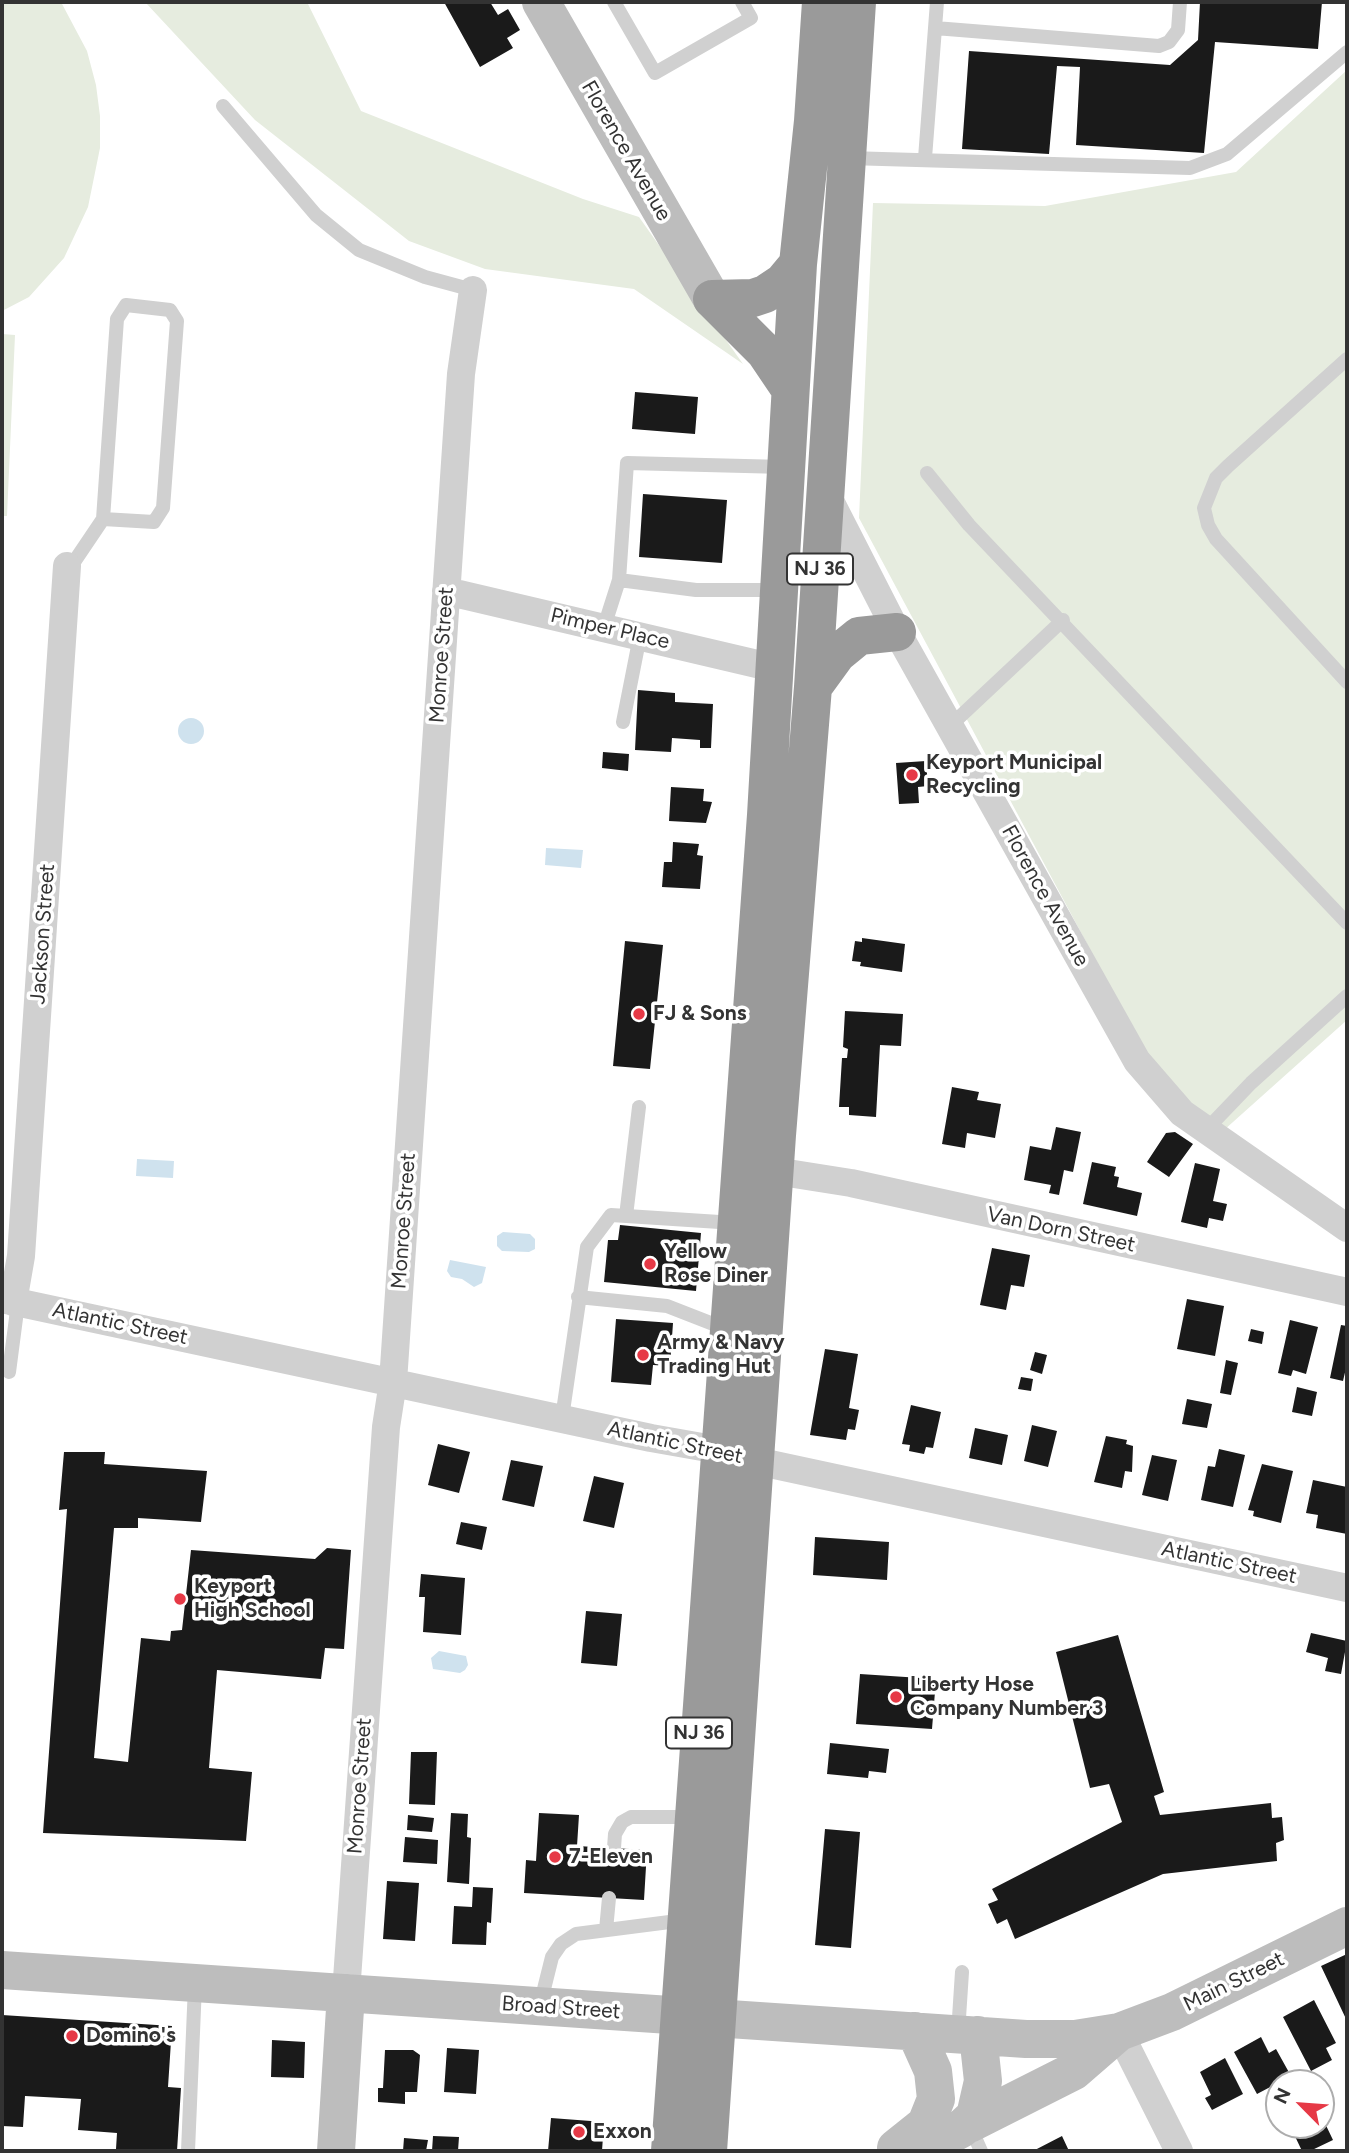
<!DOCTYPE html>
<style>
body{margin:0}
#map{position:relative;width:1349px;height:2153px;overflow:hidden;background:#fff;font-family:Figtree,sans-serif}
canvas{display:block}
.frame{position:absolute;inset:0;border:4px solid #333;pointer-events:none}
.north{position:absolute;left:1265px;top:2069px;width:70px;height:70px;box-sizing:border-box;background:#fff;border:2px solid #adadad;border-radius:50%;rotate:295deg;font-size:19px;font-weight:700;line-height:28px;text-align:center;color:#333}
.north::after{content:'';display:block;margin:auto;width:24px;height:32px;background:#e63946;clip-path:polygon(50% 0,100% 100%,50% 72%,0 100%)}
</style>
<div id="map">
<canvas width="1349" height="2153"></canvas>
<div class="frame"></div>
<div class="north">N</div>
</div>
<script>
const context = document.querySelector('canvas').getContext('2d');
context.lineJoin = 'round';
function paint(path, color) {
  context.fillStyle = color;
  context.fill(path, 'evenodd');
}
function poly(rows) {
  const path = new Path2D();
  for (const r of rows) {
    if (r.length === 3) {
      path.moveTo(r[0] + r[2], r[1]);
      path.arc(r[0], r[1], r[2], 0, 2 * Math.PI);
      continue;
    }
    path.moveTo(r[0], r[1]);
    for (let i = 2; i < r.length; i += 2) path.lineTo(r[i], r[i + 1]);
  }
  return path;
}
function strokePath(path, color, width, dash) {
  context.strokeStyle = color;
  context.lineWidth = width;
  context.lineCap = dash ? 'butt' : 'round';
  context.setLineDash(dash || []);
  context.stroke(path);
}
function write(font, color, halo, rows, align = 'center') {
  context.font = font + ' Figtree,sans-serif';
  context.lineWidth = 7;
  context.setLineDash([]);
  context.textBaseline = 'middle';
  context.strokeStyle = halo;
  context.fillStyle = color;
  for (const [text, x, y, turn = 0] of rows) {
    context.save();
    context.translate(x, y);
    context.rotate((+turn || 0) * Math.PI / 180);
    context.textAlign = isNaN(turn) ? turn : align;
    if (halo) context.strokeText(text, 0, 0);
    context.fillText(text, 0, 0);
    context.restore();
  }
}
paint(poly([
 [2,2,61,2,87,51,96,85,100,116,100,148,88,207,64,258,29,297,2,311],
 [145,2,307,2,361,111,583,199,639,217,743,364,634,289,485,269,409,241,255,120],
 [1347,70,1347,1020,1214,1139,1175,1108,859,518,873,203,1045,206,1236,172],
 [2,334,15,335,7,516,2,516]
]), '#e6ecdf');
paint(poly([
 [191,731,13],
 [546,848,583,850,581,868,545,865],
 [137,1159,174,1161,173,1178,136,1176],
 [503,1232,530,1234,535,1239,535,1249,529,1252,502,1251,497,1246,497,1236],
 [450,1260,486,1267,482,1283,474,1287,462,1279,451,1277,447,1271],
 [439,1651,466,1656,468,1665,465,1670,460,1673,433,1669,431,1658]
]), '#cfe2ee');
paint(poly([
 [444,2,490,2,498,15,508,9,520,30,507,38,513,48,480,67],
 [1200,2,1322,2,1318,49,1215,42,1204,153,1076,145,1080,67,1057,66,1049,154,962,149,969,51,1170,65,1198,40],
 [635,392,698,397,695,434,632,429],
 [643,494,727,500,722,563,639,557],
 [638,690,675,693,675,702,713,704,711,748,700,748,700,740,672,738,671,752,635,750],
 [603,752,629,754,628,771,602,768],
 [926,761,928,786,918,787,919,803,899,804,896,763],
 [671,787,704,789,703,801,712,802,706,823,669,821],
 [673,842,699,844,697,855,703,856,700,889,662,887,664,862,672,862],
 [862,938,905,944,902,972,860,966,861,962,852,961,855,941,862,942],
 [625,941,663,945,650,1069,613,1066],
 [845,1011,903,1014,901,1046,880,1045,876,1117,849,1115,849,1107,839,1107,842,1058,847,1058,848,1049,843,1047],
 [952,1087,979,1092,977,1100,1001,1104,995,1138,967,1133,965,1148,942,1144],
 [1056,1127,1081,1132,1073,1172,1064,1170,1059,1195,1049,1193,1051,1185,1024,1180,1030,1146,1051,1150],
 [1175,1132,1193,1144,1169,1177,1147,1162,1166,1133],
 [1092,1162,1116,1167,1114,1176,1119,1177,1117,1187,1142,1193,1137,1216,1083,1204],
 [1195,1163,1220,1169,1213,1201,1227,1204,1223,1221,1209,1218,1207,1228,1181,1222],
 [620,1225,701,1233,696,1291,604,1282,608,1240,618,1240],
 [992,1248,1030,1255,1024,1287,1011,1285,1006,1310,980,1305],
 [1187,1299,1224,1306,1215,1356,1177,1349],
 [616,1319,673,1323,670,1366,653,1365,651,1385,611,1382],
 [1290,1320,1318,1327,1306,1374,1293,1370,1291,1376,1278,1373],
 [1341,1325,1347,1326,1347,1364,1343,1381,1330,1378],
 [1251,1329,1264,1332,1262,1344,1248,1341],
 [825,1349,858,1354,849,1408,859,1410,855,1430,848,1429,846,1440,810,1435],
 [1035,1352,1047,1355,1042,1374,1030,1370],
 [1226,1360,1238,1363,1231,1395,1220,1393],
 [1021,1377,1033,1379,1031,1391,1018,1389],
 [1297,1387,1317,1392,1312,1416,1292,1412],
 [1187,1399,1212,1404,1207,1428,1182,1424],
 [911,1405,941,1412,933,1448,926,1447,924,1454,909,1451,910,1445,902,1444],
 [1032,1425,1057,1431,1048,1467,1024,1461],
 [975,1428,1008,1435,1002,1465,969,1458],
 [1106,1436,1127,1440,1126,1444,1133,1446,1132,1472,1125,1471,1122,1488,1094,1482],
 [438,1444,470,1452,459,1493,428,1485],
 [1219,1449,1245,1455,1233,1507,1201,1500,1208,1466,1215,1467],
 [64,1452,105,1452,104,1464,207,1471,201,1522,138,1518,138,1528,114,1528,94,1758,128,1762,141,1638,170,1641,171,1631,182,1630,191,1550,315,1559,327,1548,351,1550,344,1649,325,1648,321,1679,217,1670,209,1768,252,1772,246,1841,43,1833,67,1509,59,1510],
 [1152,1455,1177,1460,1168,1501,1142,1495],
 [511,1460,543,1466,534,1507,502,1500],
 [1262,1464,1293,1471,1281,1523,1253,1516,1254,1511,1248,1510],
 [594,1476,624,1483,614,1528,583,1521],
 [1313,1480,1347,1487,1347,1534,1316,1528,1318,1515,1306,1513],
 [461,1522,487,1527,482,1550,456,1544],
 [815,1537,889,1542,887,1580,813,1575],
 [421,1574,465,1578,461,1635,423,1632,425,1597,419,1597],
 [586,1611,622,1614,617,1666,581,1663],
 [1311,1633,1347,1641,1341,1674,1325,1671,1328,1658,1306,1652],
 [1118,1635,1164,1792,1154,1796,1160,1815,1271,1803,1272,1818,1282,1817,1284,1840,1276,1843,1277,1861,1163,1874,1015,1939,1007,1919,997,1924,988,1904,998,1900,992,1889,1122,1822,1109,1784,1090,1788,1056,1652],
 [860,1674,936,1679,932,1729,856,1724],
 [830,1743,889,1749,886,1773,869,1771,868,1778,827,1774],
 [411,1752,437,1752,435,1805,409,1804],
 [451,1813,468,1814,467,1837,471,1838,469,1884,447,1882],
 [539,1813,579,1815,577,1846,647,1850,644,1900,524,1893,526,1860,536,1861],
 [408,1815,434,1818,432,1832,407,1830],
 [825,1829,860,1832,851,1948,815,1945],
 [405,1837,438,1840,437,1864,403,1862],
 [387,1881,419,1883,415,1941,383,1939],
 [473,1887,493,1888,491,1923,487,1922,486,1945,452,1944,454,1906,472,1907],
 [1347,1954,1347,2021,1321,1966],
 [1314,2000,1336,2043,1326,2048,1332,2060,1311,2071,1283,2017],
 [2,2015,172,2026,168,2087,181,2088,177,2151,116,2149,117,2133,78,2130,81,2099,25,2096,23,2127,2,2126],
 [1261,2037,1269,2053,1276,2049,1291,2076,1257,2094,1234,2052],
 [272,2040,305,2042,304,2078,271,2077],
 [447,2048,479,2050,476,2094,444,2092],
 [385,2050,413,2050,420,2055,417,2092,405,2092,405,2104,378,2102,378,2088,383,2088],
 [1225,2058,1243,2094,1212,2110,1205,2098,1211,2095,1200,2072],
 [1321,2115,1333,2140,1310,2151,1302,2151,1292,2130,1302,2125,1321,2125],
 [551,2118,604,2122,602,2151,548,2151],
 [433,2136,459,2137,458,2151,432,2151],
 [1062,2136,1069,2151,1033,2151],
 [404,2138,428,2140,426,2151,403,2151]
]), '#1a1a1a');
strokePath(poly([
 [614,2,655,73,751,18,742,2],
 [935,28,1159,46,1169,42,1178,30,1180,2],
 [223,106,316,215,359,250,425,277,473,290],
 [848,158,1190,168,1227,154,1347,52],
 [925,158,937,2],
 [1347,359,1228,466,1216,478,1204,508,1208,525,1216,539,1347,682],
 [927,473,969,525,1347,923],
 [67,566,74,562,103,519,117,319,126,305,170,310,177,321,163,508,154,522,103,519],
 [778,590,696,590,619,580,627,463,784,467],
 [604,627,619,580],
 [623,722,640,636],
 [950,726,1063,620],
 [1206,1130,1251,1083,1347,996],
 [626,1216,639,1107],
 [578,1297,667,1306,726,1329],
 [9,1372,18,1303],
 [562,1418,587,1247,611,1215,735,1223],
 [614,1848,615,1834,622,1822,631,1817,693,1817],
 [606,1930,609,1898],
 [540,2005,552,1957,561,1944,576,1934,685,1920],
 [958,2033,962,1972],
 [969,2124,981,2151],
 [188,2151,195,1985]
]), '#d0d0d0', 14);
strokePath(poly([
 [826,493,897,632,1137,1061,1182,1113,1347,1228],
 [446,591,774,668],
 [775,1171,851,1183,1347,1292],
 [2,1299,651,1438,719,1450,756,1461,1347,1588],
 [13,1302,21,1256,67,566],
 [346,1993,386,1427,393,1382,461,374,473,290],
 [1119,2032,1179,2151]
]), '#d0d0d0', 28);
strokePath(poly([
 [541,2,712,299],
 [2,1970,1026,2039,1075,2039,1119,2032,1172,2012,1347,1926],
 [969,2124,1074,2071,1119,2032],
 [896,2148,926,2124,936,2099,933,2071,915,2031],
 [336,2151,346,1993],
 [899,2151,935,2143,961,2129,975,2116,983,2081,978,2035]
]), '#bdbdbd', 38);
strokePath(poly([
 [712,299,765,352,790,389],
 [712,299,753,298,765,294,783,282,798,264],
 [813,687,837,654,859,636,897,632],
 [670,2151,766,815,798,264,813,121,821,2],
 [708,2151,777,1135,813,687,857,2]
]), '#9a9a9a', 38);
for (const [x, y, r, color] of [
 [912,775,7,"#e63946"],
 [639,1014,7,"#e63946"],
 [650,1264,7,"#e63946"],
 [643,1355,7,"#e63946"],
 [180,1599,7,"#e63946"],
 [896,1697,7,"#e63946"],
 [555,1857,7,"#e63946"],
 [72,2036,7,"#e63946"],
 [579,2132,7,"#e63946"]
]) {
  const dot = new Path2D();
  dot.arc(x, y, r, 0, 2 * Math.PI);
  context.fillStyle = color;
  context.fill(dot);
  strokePath(dot, '#fff', 2.5);
}
for (const [x, y, w] of [
 [820,569,66],
 [699,1733,66]
]) {
  const box = new Path2D();
  box.roundRect(x - w / 2, y - 15.5, w, 31, 5);
  context.fillStyle = '#fff';
  context.fill(box);
  strokePath(box, '#333', 2);
}
write('bold 19px', '#333', null, [
 ["NJ 36",820,569],
 ["NJ 36",699,1733]
]);
write('21px', '#333', '#fff', [
 ["Florence Avenue",626,151,60],
 ["Pimper Place",610,629,13],
 ["Monroe Street",442,655,-86],
 ["Florence Avenue",1045,896,61],
 ["Jackson Street",43,934,-86],
 ["Monroe Street",404,1221,-86],
 ["Van Dorn Street",1061,1230,12],
 ["Atlantic Street",120,1324,12],
 ["Atlantic Street",675,1443,12],
 ["Atlantic Street",1229,1563,12],
 ["Monroe Street",360,1786,-86],
 ["Main Street",1234,1982,-26],
 ["Broad Street",561,2008,4]
]);
write('bold 21px', '#333', '#fff', [
 ["Keyport Municipal",926,763],
 ["Recycling",926,787],
 ["FJ & Sons",653,1014],
 ["Yellow",664,1252],
 ["Rose Diner",664,1276],
 ["Army & Navy",657,1343],
 ["Trading Hut",657,1367],
 ["Keyport",194,1587],
 ["High School",194,1611],
 ["Liberty Hose",910,1685],
 ["Company Number 3",910,1709],
 ["7-Eleven",569,1857],
 ["Domino's",86,2036],
 ["Exxon",593,2132]
], 'left');
</script>
